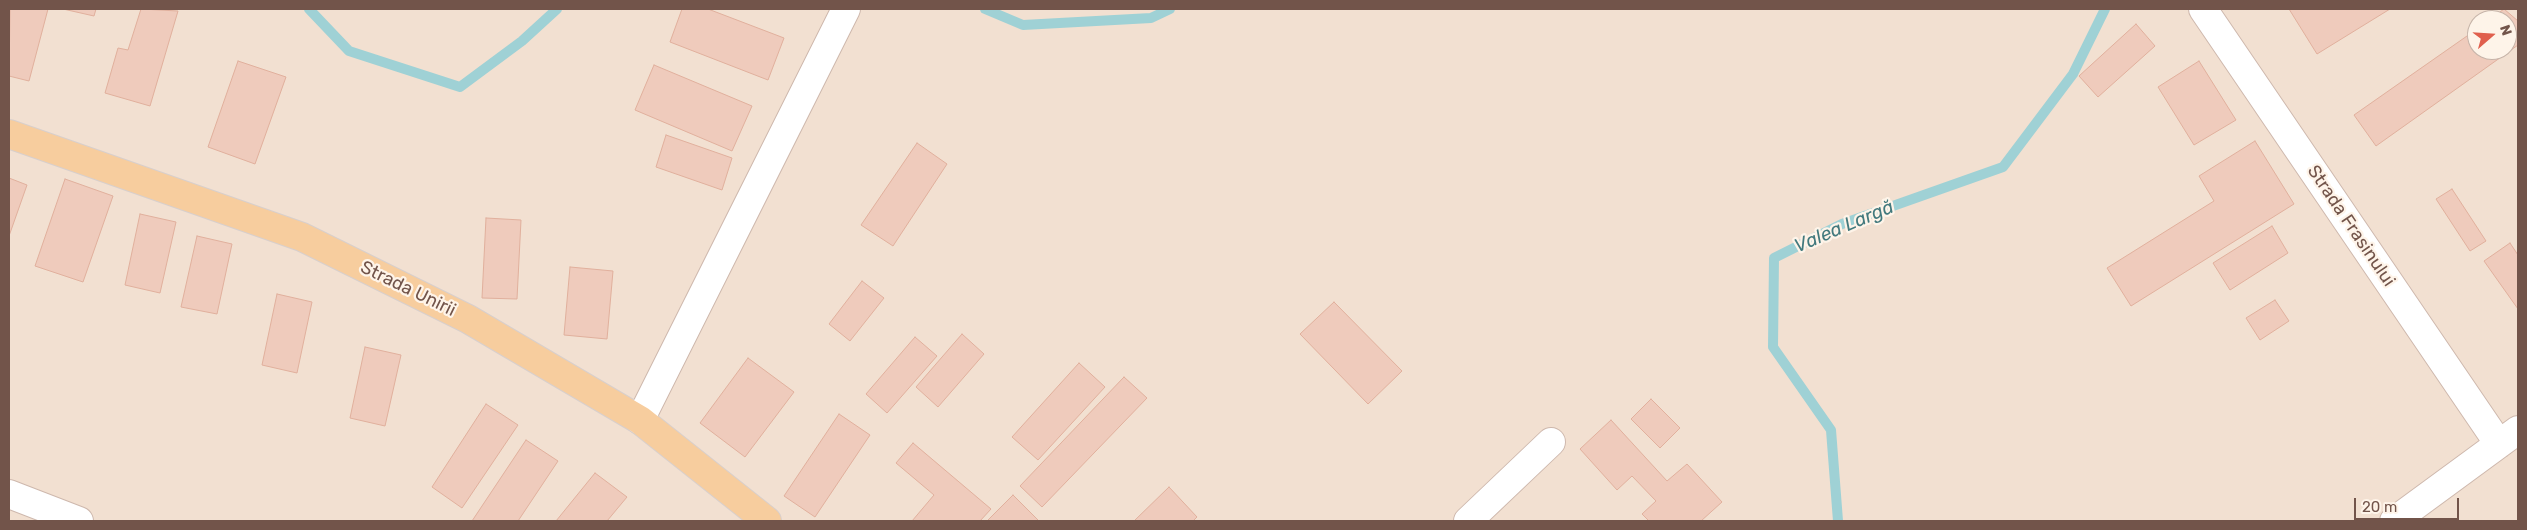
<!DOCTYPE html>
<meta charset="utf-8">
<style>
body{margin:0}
#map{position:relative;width:2527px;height:530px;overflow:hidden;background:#fbefe3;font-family:Rubik,sans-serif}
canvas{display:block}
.frame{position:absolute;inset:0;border:10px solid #72544a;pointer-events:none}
.north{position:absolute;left:2467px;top:10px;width:50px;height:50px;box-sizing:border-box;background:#fef4e9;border:1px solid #c6b4a9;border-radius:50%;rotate:71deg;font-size:14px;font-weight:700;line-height:20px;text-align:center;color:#72544a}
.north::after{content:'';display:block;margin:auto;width:18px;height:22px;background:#e05f4d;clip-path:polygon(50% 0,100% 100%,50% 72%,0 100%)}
.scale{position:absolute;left:2354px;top:498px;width:105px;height:22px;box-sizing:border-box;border:2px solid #72544a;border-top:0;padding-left:6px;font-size:15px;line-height:18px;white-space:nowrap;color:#72544a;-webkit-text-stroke:4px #fef4e9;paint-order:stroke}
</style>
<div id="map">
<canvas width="2527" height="530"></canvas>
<div class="frame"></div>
<div class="north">N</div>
<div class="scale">20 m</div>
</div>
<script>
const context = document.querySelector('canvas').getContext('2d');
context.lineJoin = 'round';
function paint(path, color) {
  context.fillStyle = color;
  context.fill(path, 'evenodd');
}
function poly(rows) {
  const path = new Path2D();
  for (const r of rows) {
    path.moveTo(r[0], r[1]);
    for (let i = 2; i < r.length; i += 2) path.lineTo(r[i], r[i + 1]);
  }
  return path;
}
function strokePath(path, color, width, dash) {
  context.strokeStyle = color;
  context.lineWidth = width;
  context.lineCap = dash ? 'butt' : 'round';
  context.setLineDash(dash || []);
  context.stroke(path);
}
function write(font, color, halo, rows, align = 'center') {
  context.font = font + ' Rubik,sans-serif';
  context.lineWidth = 4.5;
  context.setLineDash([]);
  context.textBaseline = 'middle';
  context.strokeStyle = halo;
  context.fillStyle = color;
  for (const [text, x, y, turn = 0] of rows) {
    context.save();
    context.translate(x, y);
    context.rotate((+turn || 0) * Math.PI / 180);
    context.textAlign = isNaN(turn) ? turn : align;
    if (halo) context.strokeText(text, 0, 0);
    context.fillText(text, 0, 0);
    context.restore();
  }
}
paint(poly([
 [9,9,2518,9,2518,521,9,521],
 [2477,20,2507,20,2507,50,2477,50]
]), '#f2e0d1');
strokePath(poly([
 [309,9,349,51,460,87,522,41,557,9],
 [985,9,1023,25,1151,18,1170,9],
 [1838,521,1831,430,1773,347,1774,258,1842,224,2003,167,2073,74,2105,9]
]), '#9fd1d5', 10);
const building = poly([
 [10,9,48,9,29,81,9,76,10,9],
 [63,9,96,9,94,16,63,9],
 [141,9,178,11,150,106,105,93,118,48,128,50,141,9],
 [682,9,708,9,784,38,768,80,670,42,682,9],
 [2289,9,2390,9,2317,54,2289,9],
 [2504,9,2518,21,2518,45,2376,146,2354,115,2477,29,2477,50,2507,50,2507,20,2489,20,2504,9],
 [2136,24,2155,46,2098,97,2079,76,2136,24],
 [238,61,286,77,255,164,208,147,238,61],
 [2199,61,2236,120,2194,145,2158,87,2199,61],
 [654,65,752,106,732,151,635,110,654,65],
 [666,135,732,158,722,190,656,167,666,135],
 [2255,141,2294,204,2131,306,2107,268,2214,201,2199,176,2255,141],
 [917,143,947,164,893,246,861,225,917,143],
 [9,178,27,185,9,236,9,178],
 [65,179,113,196,83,282,35,266,65,179],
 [2452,189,2486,241,2470,251,2436,199,2452,189],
 [140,214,176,222,160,293,125,285,140,214],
 [486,218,521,220,517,299,482,298,486,218],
 [2272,226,2288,253,2230,290,2213,263,2272,226],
 [197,236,232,244,217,314,181,307,197,236],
 [2510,243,2518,255,2518,309,2484,261,2510,243],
 [570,267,613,271,607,339,564,335,570,267],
 [862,281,884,298,850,341,829,324,862,281],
 [277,294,312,302,297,373,262,365,277,294],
 [2275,300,2289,321,2260,340,2246,318,2275,300],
 [1334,302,1402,371,1368,404,1300,334,1334,302],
 [962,334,984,354,938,407,916,387,962,334],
 [915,337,937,356,887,413,866,394,915,337],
 [365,347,401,355,385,426,350,418,365,347],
 [748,358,794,392,745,457,700,423,748,358],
 [1079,363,1105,387,1038,460,1012,437,1079,363],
 [1124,377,1147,398,1042,507,1020,486,1124,377],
 [1651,399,1680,428,1660,448,1631,419,1651,399],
 [486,404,518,425,462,508,432,487,486,404],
 [839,414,870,435,815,517,784,496,839,414],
 [1611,420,1667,481,1687,464,1722,502,1701,521,1649,521,1642,514,1656,501,1632,476,1617,490,1580,449,1611,420],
 [526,440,558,461,518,521,472,521,526,440],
 [913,443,991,509,980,521,912,521,934,495,896,463,913,443],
 [595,473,627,497,607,521,556,521,595,473],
 [1169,487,1197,517,1193,521,1134,521,1169,487],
 [1013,495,1039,521,987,521,1013,495]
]);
paint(building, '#efcbbc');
strokePath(building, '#e1b09d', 1);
const minor = poly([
 [2203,9,2499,444],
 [640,420,846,9],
 [9,494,79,521],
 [1468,521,1551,442],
 [2394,521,2518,430]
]);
const major = poly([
 [9,134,302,237,468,319,640,420,767,521]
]);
strokePath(minor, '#ceb8ad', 30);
strokePath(major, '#d8cfcc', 30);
strokePath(minor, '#fff', 28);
strokePath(major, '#f7cd9e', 28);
write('18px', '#72544a', '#fef4e9', [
 ["Strada Frasinului",2351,226,56],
 ["Strada Unirii",408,289,26]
]);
write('italic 19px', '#42797d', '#fef4e9', [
 ["Valea Largă",1844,227,-23]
]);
</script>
